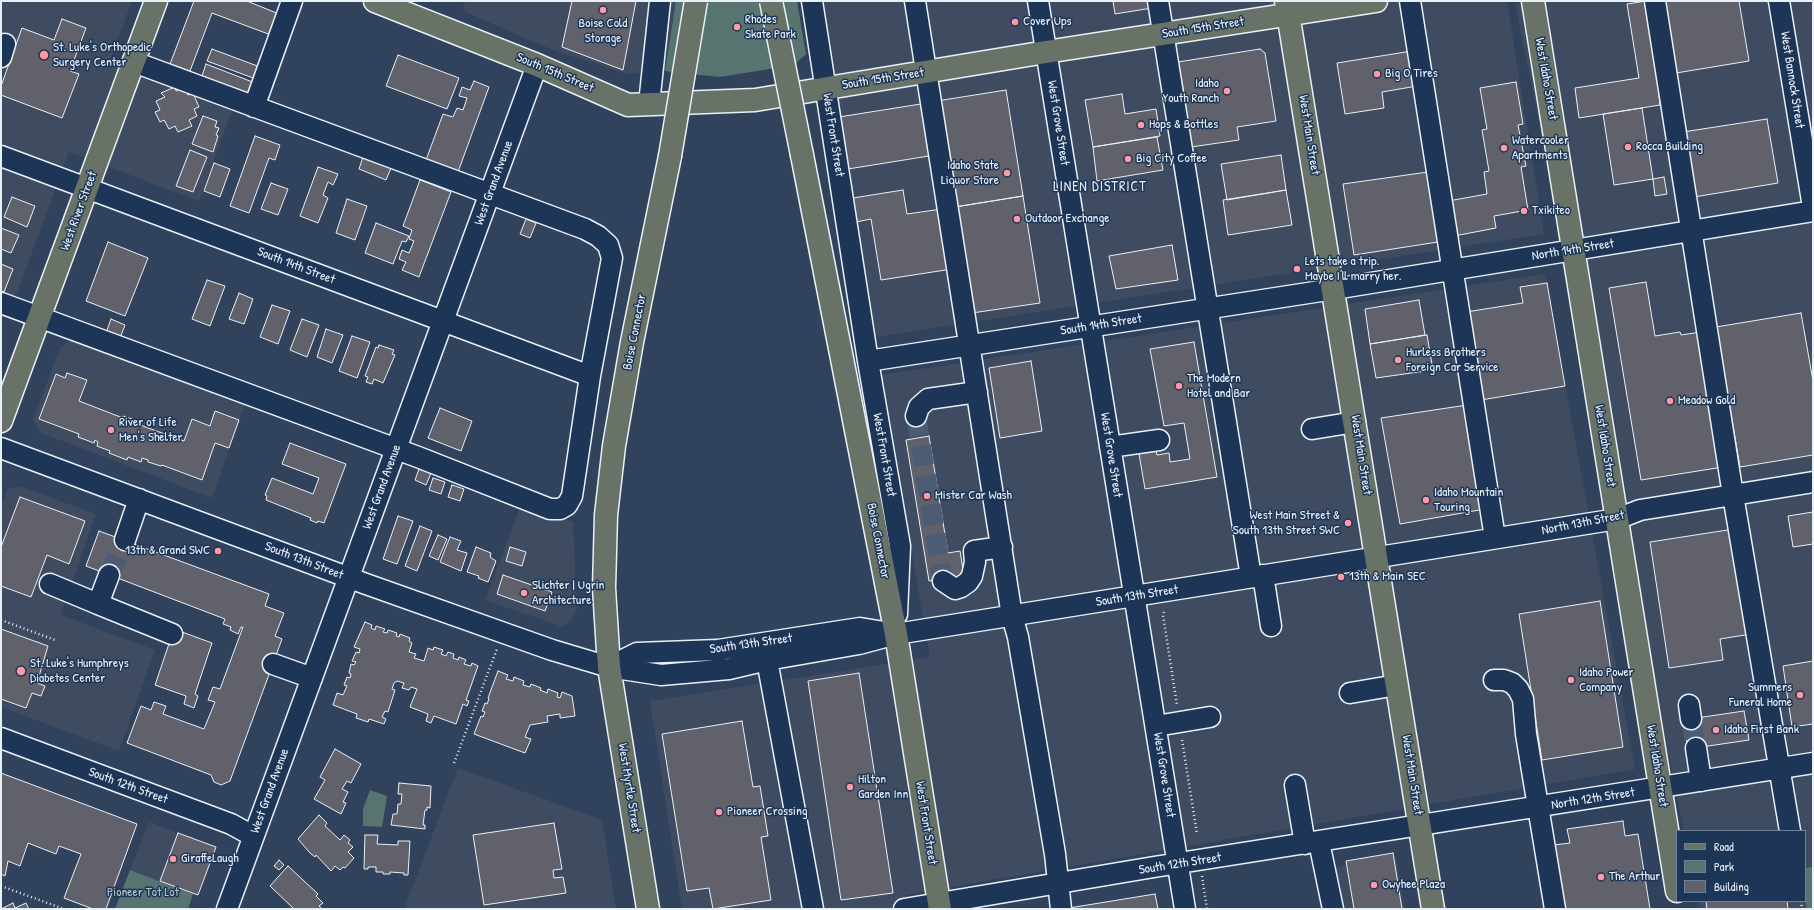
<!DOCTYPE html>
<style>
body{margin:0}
#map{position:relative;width:1814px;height:910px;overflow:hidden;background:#31425d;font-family:"Patrick Hand",sans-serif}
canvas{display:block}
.frame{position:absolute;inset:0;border:2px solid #e8f1f8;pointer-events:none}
.legend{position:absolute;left:1676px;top:830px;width:130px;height:72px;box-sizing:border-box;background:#1d3557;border:1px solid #6e8097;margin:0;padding:5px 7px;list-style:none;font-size:12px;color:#e8f1f8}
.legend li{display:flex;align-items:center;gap:8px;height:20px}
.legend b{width:20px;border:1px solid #6e8097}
</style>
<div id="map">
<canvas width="1814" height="910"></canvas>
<div class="frame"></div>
<ul class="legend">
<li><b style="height:5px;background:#697266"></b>Road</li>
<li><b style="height:11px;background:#587471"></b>Park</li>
<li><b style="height:11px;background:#60616a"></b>Building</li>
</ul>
</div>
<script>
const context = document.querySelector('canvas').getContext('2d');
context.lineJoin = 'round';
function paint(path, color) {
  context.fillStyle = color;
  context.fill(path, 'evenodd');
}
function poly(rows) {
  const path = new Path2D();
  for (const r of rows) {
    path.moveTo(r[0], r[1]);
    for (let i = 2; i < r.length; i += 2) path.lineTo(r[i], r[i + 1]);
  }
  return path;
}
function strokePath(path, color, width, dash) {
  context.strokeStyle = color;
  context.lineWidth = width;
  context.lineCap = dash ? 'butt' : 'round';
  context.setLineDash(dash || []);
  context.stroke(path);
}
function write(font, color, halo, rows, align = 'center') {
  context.font = font + ' "Patrick Hand",sans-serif';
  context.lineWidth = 3;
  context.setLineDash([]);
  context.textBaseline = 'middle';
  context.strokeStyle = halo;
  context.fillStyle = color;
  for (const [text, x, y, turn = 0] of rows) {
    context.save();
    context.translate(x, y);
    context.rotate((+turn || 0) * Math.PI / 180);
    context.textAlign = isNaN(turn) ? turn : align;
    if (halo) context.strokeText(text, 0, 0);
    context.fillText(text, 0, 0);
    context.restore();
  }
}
paint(poly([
 [1,1,132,1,110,61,234,105,199,201,69,152,12,307,1,303],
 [465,1,676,1,665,71,628,74,555,51,463,11],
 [822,1,1507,1,1544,234,876,337],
 [1535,1,1813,1,1813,909,1700,909,1698,901,1805,901,1805,831,1684,831,1515,4],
 [1545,274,1635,769,905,895,907,909,682,909,650,701,930,657,881,375],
 [76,336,246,402,212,498,39,432,33,419,60,348],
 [19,486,96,514,61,615,155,650,119,751,1,707,1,508,7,489],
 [521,504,573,522,577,611,571,620,563,627,485,600],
 [458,768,602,820,616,909,404,909],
 [149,822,216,847,198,895,130,870],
 [1396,856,1405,909,1343,909,1336,867]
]), '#3f4b61');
paint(poly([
 [676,1,797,1,806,54,794,65,720,77,665,71],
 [370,790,387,796,382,827,363,826,363,809],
 [1813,867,1813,909,1807,909,1805,898,1805,868],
 [130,870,193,894,188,909,115,909]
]), '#587471');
const building = poly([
 [194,1,247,1,279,14,271,35,212,13,190,71,170,64,194,1],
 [572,1,636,1,623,70,562,47,572,1],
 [1113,1,1151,1,1152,8,1115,14,1113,1],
 [1646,1,1663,94,1659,95,1660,105,1579,118,1575,88,1639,78,1627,4,1646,1],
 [1664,1,1739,1,1749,61,1676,73,1664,1],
 [62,19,86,28,70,71,79,74,62,118,1,95,1,86,22,28,54,40,62,19],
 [212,49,260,67,256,79,207,61,212,49],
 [1260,49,1265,53,1276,121,1237,127,1239,140,1191,147,1178,62,1260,49],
 [1412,51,1417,86,1382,92,1384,108,1345,114,1337,63,1412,51],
 [398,55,459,78,447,109,386,86,398,55],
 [206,64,255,83,250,95,202,76,206,64],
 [474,81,489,87,458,172,426,160,443,114,453,117,457,108,463,110,467,98,459,96,462,87,470,90,474,81],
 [1516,82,1523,124,1518,125,1526,166,1521,167,1528,210,1494,216,1496,228,1454,236,1448,201,1487,194,1484,172,1489,171,1482,130,1487,129,1480,88,1516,82],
 [175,87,176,91,185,87,188,95,193,93,199,107,194,109,197,116,189,120,192,126,178,132,175,126,169,129,164,120,160,122,155,112,160,110,156,101,165,97,161,93,175,87],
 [1006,90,1023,196,955,207,937,101,1006,90],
 [1122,94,1125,114,1156,109,1160,136,1093,147,1085,100,1122,94],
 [927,103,935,155,848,169,839,117,927,103],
 [1642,108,1653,179,1614,185,1603,114,1642,108],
 [203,116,217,121,215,127,219,128,216,135,218,136,213,152,192,144,203,116],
 [1767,119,1778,183,1694,197,1683,132,1767,119],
 [255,136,280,145,275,160,269,158,249,213,230,206,255,136],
 [1157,137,1163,170,1097,181,1093,147,1157,137],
 [190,150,207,157,193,192,176,186,190,150],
 [1281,155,1286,190,1227,200,1221,164,1281,155],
 [363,157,391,168,386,180,359,169,363,157],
 [214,163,230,169,220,197,204,191,214,163],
 [318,167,338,174,333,185,328,182,323,195,328,198,318,223,300,216,318,167],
 [1428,172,1438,242,1354,255,1343,184,1428,172],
 [1664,177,1667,194,1655,196,1653,179,1664,177],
 [420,180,451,192,419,277,402,270,406,262,399,259,402,250,409,253,414,241,409,239,412,230,403,226,420,180],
 [271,183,288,189,278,215,261,209,271,183],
 [903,190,907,214,942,209,952,269,881,280,871,219,856,222,853,198,903,190],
 [1286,190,1292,225,1228,235,1223,200,1286,190],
 [1023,196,1040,303,972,313,955,207,1023,196],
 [12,197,35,206,27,227,4,217,12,197],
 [347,199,367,206,355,240,336,233,347,199],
 [526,219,536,223,530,238,520,234,526,219],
 [376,223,409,236,406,242,402,241,393,264,365,253,376,223],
 [1,228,19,235,11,253,1,249,1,228],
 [108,242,148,258,125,316,86,301,108,242],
 [1172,245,1178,280,1116,289,1109,256,1172,245],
 [1,264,13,269,4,292,1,291,1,264],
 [207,280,225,286,210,326,192,319,207,280],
 [1646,282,1655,336,1680,332,1681,335,1701,332,1723,467,1641,480,1609,288,1646,282],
 [1547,283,1565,386,1481,400,1466,312,1523,303,1520,287,1547,283],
 [239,293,253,299,244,324,229,319,239,293],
 [1419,300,1425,335,1370,344,1365,309,1419,300],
 [272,305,290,311,278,344,260,337,272,305],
 [1801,313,1813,381,1813,455,1740,467,1716,327,1801,313],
 [111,319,125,325,120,338,106,333,111,319],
 [302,319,319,325,307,357,290,350,302,319],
 [326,329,343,335,332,363,317,357,326,329],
 [1427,335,1433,370,1376,378,1370,344,1427,335],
 [352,336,370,342,357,378,339,371,352,336],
 [1194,342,1217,477,1145,489,1138,448,1155,445,1157,455,1169,453,1170,462,1190,459,1184,423,1164,426,1150,349,1194,342],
 [379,345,394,350,392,354,395,355,383,383,374,379,372,384,366,382,368,377,365,376,376,347,378,348,379,345],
 [1031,361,1042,431,1000,438,989,368,1031,361],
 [67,373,87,380,79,401,123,418,123,416,141,422,140,425,184,441,192,419,210,426,215,411,239,420,229,448,215,443,202,480,162,465,161,466,148,462,148,460,142,458,141,462,128,457,127,460,109,453,110,451,97,446,98,442,95,440,94,443,78,437,79,434,39,419,56,374,65,378,67,373],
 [1467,405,1485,509,1400,524,1381,418,1467,405],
 [440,408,472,421,461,451,428,438,440,408],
 [929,436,948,553,960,551,964,576,929,581,906,440,929,436],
 [290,443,346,464,324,523,318,521,317,523,310,520,311,518,266,500,267,496,265,495,272,478,313,494,319,478,282,464,290,443],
 [419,469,431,473,426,485,415,480,419,469],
 [433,478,445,482,441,494,429,490,433,478],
 [452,485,464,489,460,501,448,497,452,485],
 [20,497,85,521,69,564,47,555,31,597,1,586,1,547,20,497],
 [1813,512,1813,544,1793,547,1788,516,1813,512],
 [398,516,413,521,397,564,383,559,398,516],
 [420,526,432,531,417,571,405,566,420,526],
 [1734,529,1751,634,1720,639,1723,660,1669,668,1650,542,1734,529],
 [99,531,269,594,265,606,284,613,275,636,282,639,230,781,221,785,214,782,211,775,127,743,141,706,151,710,154,702,166,706,163,714,204,729,215,702,208,700,213,687,220,689,243,627,241,627,238,634,230,630,231,627,223,624,225,619,86,566,99,531],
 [438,535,447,539,438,560,429,556,438,535],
 [450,537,461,541,457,550,467,553,461,571,440,562,450,537],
 [476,547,491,553,490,557,496,561,488,582,478,578,479,576,467,572,476,547],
 [510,547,526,552,522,566,506,561,510,547],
 [503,575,552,592,545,611,497,594,503,575],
 [1600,601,1623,747,1542,760,1519,614,1600,601],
 [365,622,372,625,371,628,375,630,376,626,385,629,383,632,387,633,388,630,397,633,396,636,399,637,400,634,410,638,409,641,412,643,409,652,416,654,414,658,424,661,428,648,433,650,434,647,443,650,441,654,446,656,448,652,454,654,453,658,458,660,459,657,466,660,464,664,471,666,472,663,478,666,466,700,469,701,467,706,463,704,456,724,434,716,431,723,426,721,428,714,410,707,417,689,411,687,409,690,402,688,404,683,397,681,394,683,392,689,395,690,388,712,385,711,382,717,386,719,384,724,369,719,368,722,356,718,357,714,333,705,337,693,343,695,347,686,344,685,347,677,350,678,351,674,349,673,351,664,354,665,356,662,352,661,356,652,359,653,360,649,354,647,365,622],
 [1,629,48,646,37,683,45,686,41,696,32,693,26,708,1,699,1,629],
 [174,629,212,643,195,694,198,696,194,708,184,704,186,696,155,685,174,629],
 [1813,661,1813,724,1792,727,1783,666,1813,661],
 [498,671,508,675,506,679,513,681,514,677,524,681,523,685,530,687,531,684,541,688,540,690,547,693,548,689,558,693,557,697,560,698,562,692,572,696,575,716,560,718,560,714,547,716,548,722,530,725,525,737,531,739,525,753,474,734,481,716,483,717,485,712,482,711,485,703,487,704,489,699,488,698,498,671],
 [859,673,893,893,841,900,808,681,859,673],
 [1744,711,1749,740,1688,749,1683,720,1744,711],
 [742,721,753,787,760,786,768,836,761,837,771,900,713,909,709,888,687,891,662,734,742,721],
 [335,749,361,764,351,783,347,781,342,789,348,792,343,802,346,803,341,814,314,799,325,780,320,777,335,749],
 [1,773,137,824,106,909,93,909,64,898,81,854,59,846,56,854,28,843,20,866,8,861,5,876,1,874,1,773],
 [399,783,431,786,430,808,427,807,427,810,425,810,423,825,425,825,425,829,391,825,393,814,397,814,398,804,401,804,402,794,398,794,399,783],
 [319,815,327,823,325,826,340,840,344,835,350,840,348,843,353,847,348,852,354,858,345,868,343,867,340,870,335,866,331,871,316,855,315,857,310,853,298,839,319,815],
 [1623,821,1625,836,1638,834,1650,909,1562,909,1553,845,1570,843,1567,829,1623,821],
 [554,823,562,869,553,870,554,878,563,877,566,893,484,905,473,835,554,823],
 [178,833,216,847,198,895,160,881,178,833],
 [365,835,378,835,377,844,398,845,398,841,410,841,408,875,404,875,404,873,390,872,390,874,383,874,383,872,376,872,376,867,368,867,368,869,364,869,365,835],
 [1393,853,1402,909,1354,909,1346,861,1393,853],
 [279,860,284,865,279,870,274,866,279,860],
 [288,866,318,894,316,896,323,903,319,906,322,909,294,909,270,886,288,866],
 [1155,894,1158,909,1069,909,1069,908,1155,894],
 [1706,901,1787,901,1788,909,1707,909,1706,901],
 [13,903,15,908,26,903,29,909,1,909,13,903]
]);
paint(building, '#60616a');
strokePath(building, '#e8f1f8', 1);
strokePath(poly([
 [916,416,943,581],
 [109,575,125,540],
 [1691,719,1696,748]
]), '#4c5c74', 20, [20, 10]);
const minor = poly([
 [812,1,868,361,900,546,897,614],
 [915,1,1012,616,1018,637,1055,854,1061,909],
 [1038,1,1185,909],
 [1158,1,1251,577],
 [1410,1,1495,538],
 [1655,1,1733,495,1790,831],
 [1779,1,1813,207],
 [1,57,5,44],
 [649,104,660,1],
 [254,107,292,1],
 [1,156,590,376],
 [1,303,418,457,550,509,560,509,567,505,572,496,590,376,612,258,608,245,598,236,585,229,134,62],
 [868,361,1334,289,1813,211],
 [916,416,919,407,928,399,977,392],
 [1312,429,1355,422],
 [1110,447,1159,440],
 [1,448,366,584,552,650,609,667,661,675,729,669,767,660,859,644,896,634,1617,519,1640,510,1813,482],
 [125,540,139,499],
 [1263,575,1271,626],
 [943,581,955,589,961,587,968,582,972,576,975,562,974,551,1002,547],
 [50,584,98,604,109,575],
 [98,604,172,634],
 [767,660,813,909],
 [273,664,312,678],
 [609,667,637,653,718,650,860,628,890,633],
 [1494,680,1504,680,1512,683,1518,689,1523,699,1526,734,1555,909],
 [1350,693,1397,685],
 [1689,705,1691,719],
 [1156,726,1210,717],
 [1,738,231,824,253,836],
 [1696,748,1701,781],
 [1295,785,1305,844],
 [1319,842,1333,909],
 [227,909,537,65],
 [904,909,1154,867,1813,763]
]);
const major = poly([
 [375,1,537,65,628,105,755,100,1046,52,1376,1],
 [1286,1,1433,909],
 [1533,1,1677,891],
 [1,421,156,1],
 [896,634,940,909],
 [609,667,648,909]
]);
const highway = poly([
 [802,155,896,634],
 [609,667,604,588,606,515,614,446,632,342,670,156]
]);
strokePath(minor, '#e8f1f8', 23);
strokePath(major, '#e8f1f8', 25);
strokePath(highway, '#e8f1f8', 25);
strokePath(poly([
 [1164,612,1163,615,1177,705],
 [1,620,55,640],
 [1182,740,1197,834],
 [454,763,497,649],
 [1202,876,1207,909],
 [1,886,64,909],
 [1801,901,1802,909]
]), '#e8f1f8', 2.5, [1, 3]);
strokePath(minor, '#1d3557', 20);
strokePath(major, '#697266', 22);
strokePath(highway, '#697266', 22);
const highwayBridge = poly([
 [771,1,802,155],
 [670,156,696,1]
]);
strokePath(highwayBridge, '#e8f1f8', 25, []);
strokePath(highwayBridge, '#697266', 22);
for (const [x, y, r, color] of [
 [603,10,4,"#ff9aa2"],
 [1015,22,4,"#ff9aa2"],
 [737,27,4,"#ff9aa2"],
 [44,55,5,"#ff9aa2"],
 [1377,74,4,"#ff9aa2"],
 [1227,91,4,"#ff9aa2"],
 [1141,125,4,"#ff9aa2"],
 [1628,147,4,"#ff9aa2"],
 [1504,148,4,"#ff9aa2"],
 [1128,159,4,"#ff9aa2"],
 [1007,173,4,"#ff9aa2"],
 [1524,211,4,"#ff9aa2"],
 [1017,219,4,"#ff9aa2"],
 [1297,269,4,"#ff9aa2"],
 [1398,360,4,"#ff9aa2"],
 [1179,386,4,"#ff9aa2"],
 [1670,401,4,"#ff9aa2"],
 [111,430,4,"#ff9aa2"],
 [927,496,4,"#ff9aa2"],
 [1426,500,4,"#ff9aa2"],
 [1348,523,4,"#ff9aa2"],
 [218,551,4,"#ff9aa2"],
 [1341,577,4,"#ff9aa2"],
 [524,593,4,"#ff9aa2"],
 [21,671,5,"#ff9aa2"],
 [1571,680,4,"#ff9aa2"],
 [1800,695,4,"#ff9aa2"],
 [1716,730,4,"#ff9aa2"],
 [850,787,4,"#ff9aa2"],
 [719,812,4,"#ff9aa2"],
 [173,859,4,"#ff9aa2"],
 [1601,877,4,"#ff9aa2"],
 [1374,885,4,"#ff9aa2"]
]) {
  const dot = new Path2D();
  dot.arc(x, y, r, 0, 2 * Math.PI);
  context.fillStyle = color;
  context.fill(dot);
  strokePath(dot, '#1d3557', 1.5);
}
write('13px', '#e8f1f8', '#1d3557', [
 ["Rhodes",745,20],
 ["Skate Park",745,35],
 ["Cover Ups",1023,22],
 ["Boise Cold",603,24,"center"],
 ["Storage",603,39,"center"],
 ["St. Luke's Orthopedic",53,48],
 ["Surgery Center",53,63],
 ["Big O Tires",1385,74],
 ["Idaho",1219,84,"right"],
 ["Youth Ranch",1219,99,"right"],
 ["Hops & Bottles",1149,125],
 ["Watercooler",1512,141],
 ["Apartments",1512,156],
 ["Rocca Building",1636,147],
 ["Big City Coffee",1136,159],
 ["Idaho State",999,166,"right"],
 ["Liquor Store",999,181,"right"],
 ["Txikiteo",1532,211],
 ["Outdoor Exchange",1025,219],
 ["Lets take a trip.",1305,262],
 ["Maybe I'll marry her.",1305,277],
 ["Hurless Brothers",1406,353],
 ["Foreign Car Service",1406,368],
 ["The Modern",1187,379],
 ["Hotel and Bar",1187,394],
 ["Meadow Gold",1678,401],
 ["River of Life",119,423],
 ["Men's Shelter",119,438],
 ["Idaho Mountain",1434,493],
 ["Touring",1434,508],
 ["Mister Car Wash",935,496],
 ["West Main Street &",1340,516,"right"],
 ["South 13th Street SWC",1340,531,"right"],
 ["13th & Grand SWC",210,551,"right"],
 ["13th & Main SEC",1349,577],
 ["Slichter | Ugrin",532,586],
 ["Architecture",532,601],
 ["St. Luke's Humphreys",30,664],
 ["Diabetes Center",30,679],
 ["Idaho Power",1579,673],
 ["Company",1579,688],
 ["Summers",1792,688,"right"],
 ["Funeral Home",1792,703,"right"],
 ["Idaho First Bank",1724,730],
 ["Hilton",858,780],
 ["Garden Inn",858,795],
 ["Pioneer Crossing",727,812],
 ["GiraffeLaugh",181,859],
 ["The Arthur",1609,877],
 ["Owyhee Plaza",1382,885]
], 'left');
write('13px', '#e8f1f8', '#1d3557', [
 ["South 15th Street",1203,28,-9],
 ["South 15th Street",555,73,23],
 ["South 15th Street",883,79,-9],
 ["West Idaho Street",1546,79,80],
 ["West Bannock Street",1792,80,81],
 ["West Grove Street",1058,123,81],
 ["West Front Street",833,135,81],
 ["West Main Street",1309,135,81],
 ["West Grand Avenue",494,183,-70],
 ["West River Street",79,211,-70],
 ["North 14th Street",1573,250,-9],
 ["South 14th Street",296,266,21],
 ["South 14th Street",1101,325,-9],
 ["Boise Connector",635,332,-79],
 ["West Idaho Street",1605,446,81],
 ["West Front Street",884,455,80],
 ["West Grove Street",1111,455,81],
 ["West Main Street",1361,455,81],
 ["West Grand Avenue",382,487,-70],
 ["North 13th Street",1583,523,-11],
 ["Boise Connector",878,541,79],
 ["South 13th Street",304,561,21],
 ["South 13th Street",1137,596,-9],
 ["South 13th Street",751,644,-8],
 ["West Idaho Street",1657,766,81],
 ["West Grove Street",1164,775,81],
 ["West Main Street",1412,775,81],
 ["South 12th Street",128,786,20],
 ["West Myrtle Street",629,788,81],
 ["West Grand Avenue",270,791,-70],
 ["North 12th Street",1593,799,-9],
 ["West Front Street",926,823,81],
 ["South 12th Street",1180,864,-9]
]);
write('13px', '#b6c5c9', '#1d3557', [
 ["Pioneer Tot Lot",143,893]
]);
context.letterSpacing = '1px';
write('14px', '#e8f1f8', '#1d3557', [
 ["LINEN DISTRICT",1100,187]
]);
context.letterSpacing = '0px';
</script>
